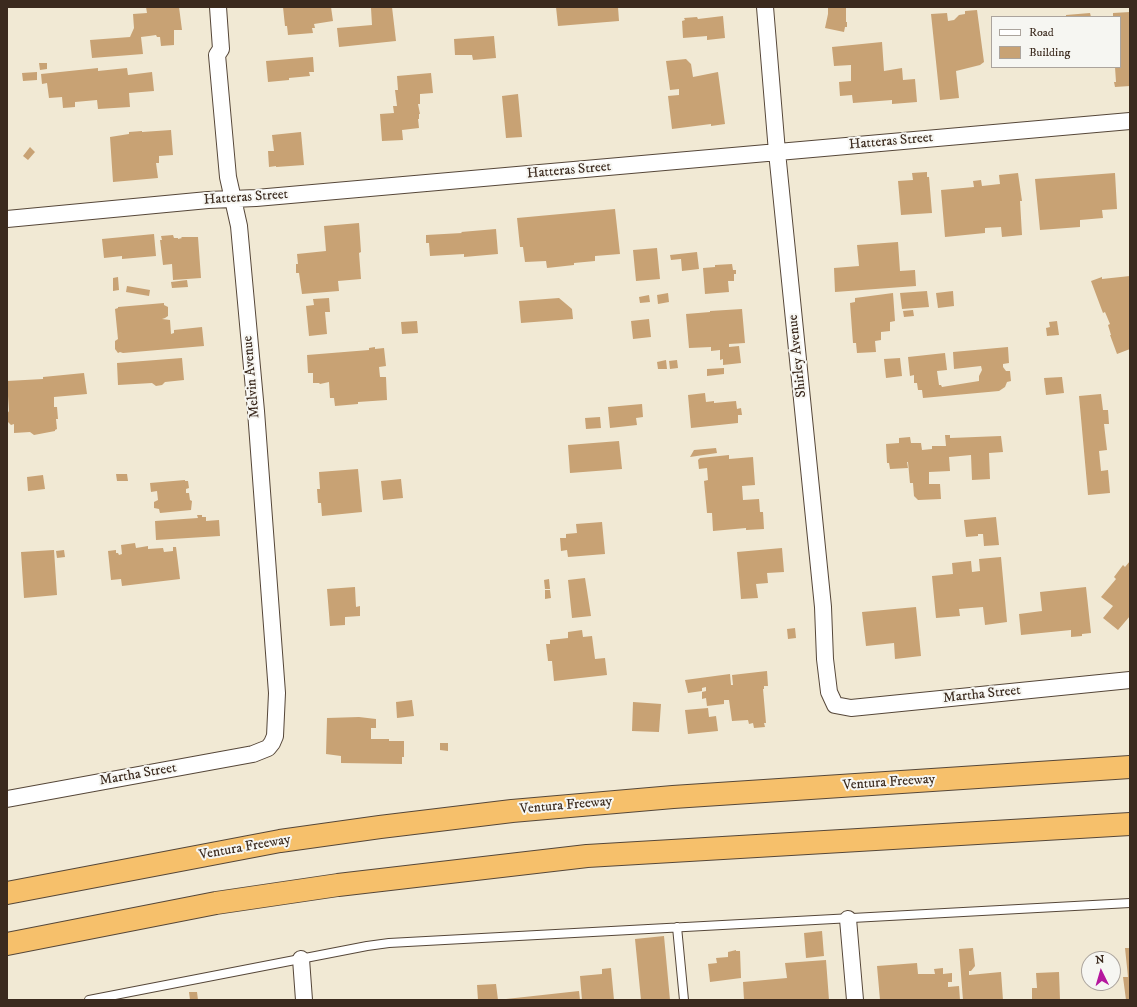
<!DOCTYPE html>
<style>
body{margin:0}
#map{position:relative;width:1137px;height:1007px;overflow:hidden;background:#f1e9d4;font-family:"IM FELL DW Pica",serif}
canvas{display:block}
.frame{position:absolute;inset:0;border:8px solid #3b2a1e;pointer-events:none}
.legend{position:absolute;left:991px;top:16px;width:130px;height:52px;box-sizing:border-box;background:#f6f6f2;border:1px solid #aba49d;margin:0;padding:5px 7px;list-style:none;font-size:12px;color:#3b2a1e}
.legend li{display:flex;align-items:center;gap:8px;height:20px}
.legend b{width:20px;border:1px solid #aba49d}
.north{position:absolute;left:1081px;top:951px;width:40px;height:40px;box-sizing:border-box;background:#f6f6f2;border:1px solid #aba49d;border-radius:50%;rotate:355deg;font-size:11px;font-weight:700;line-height:16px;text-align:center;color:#3b2a1e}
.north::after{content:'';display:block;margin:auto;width:14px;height:18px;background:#b5179e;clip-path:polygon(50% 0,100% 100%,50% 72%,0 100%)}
</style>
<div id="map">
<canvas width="1137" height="1007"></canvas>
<div class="frame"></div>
<ul class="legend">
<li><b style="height:5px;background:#fff"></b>Road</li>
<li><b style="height:11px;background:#c8a274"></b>Building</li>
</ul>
<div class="north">N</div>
</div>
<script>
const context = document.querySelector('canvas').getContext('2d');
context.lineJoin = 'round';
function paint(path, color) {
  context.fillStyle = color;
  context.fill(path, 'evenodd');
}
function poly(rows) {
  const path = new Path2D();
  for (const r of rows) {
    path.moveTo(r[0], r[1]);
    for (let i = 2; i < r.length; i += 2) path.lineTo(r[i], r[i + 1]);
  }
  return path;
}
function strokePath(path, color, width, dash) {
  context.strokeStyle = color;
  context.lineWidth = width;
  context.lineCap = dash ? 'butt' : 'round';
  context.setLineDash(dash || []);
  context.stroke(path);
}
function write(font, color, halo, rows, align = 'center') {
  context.font = font + ' "IM FELL DW Pica",serif';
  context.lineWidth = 4;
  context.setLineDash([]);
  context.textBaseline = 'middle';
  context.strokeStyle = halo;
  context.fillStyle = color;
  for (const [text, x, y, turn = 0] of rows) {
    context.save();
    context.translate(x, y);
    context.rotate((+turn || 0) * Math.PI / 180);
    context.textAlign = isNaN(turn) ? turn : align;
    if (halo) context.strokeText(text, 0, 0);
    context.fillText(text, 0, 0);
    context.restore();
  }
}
paint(poly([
 [146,7,179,7,182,30,174,30,174,45,161,46,160,37,157,37,156,35,149,36,141,37,143,54,92,58,90,40,130,37,134,28,133,14,147,13],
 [283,7,331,7,333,21,314,24,315,28,312,28,313,33,288,35,287,26,285,26],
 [392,7,396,41,339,47,337,28,372,25,371,8],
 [556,7,618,7,619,21,558,26],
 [828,7,846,7,846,22,847,22,847,27,845,27,844,32,825,28,828,14],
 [977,10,984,62,980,65,956,71,959,98,940,100,931,14,947,13,948,21,954,20,959,15,965,14,965,11],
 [1130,12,1130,86,1115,87,1114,82,1116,82,1115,67,1120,67,1120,17,1113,17,1113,13],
 [1090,13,1091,17,1066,17,1066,15],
 [723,16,725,38,707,40,707,36,683,38,682,21,685,20,684,18,697,17,698,19],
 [494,36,496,58,473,60,472,55,455,55,454,39],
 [882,42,884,71,902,68,903,80,915,79,917,102,892,104,892,100,853,103,852,95,840,96,839,82,851,81,851,65,834,66,832,47],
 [313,57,314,72,309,72,310,76,289,78,289,80,268,82,266,61],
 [686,59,691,64,693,77,718,72,725,124,711,126,711,124,672,129,668,96,679,95,679,89,670,90,666,61],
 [39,63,47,63,47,69,40,70],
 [98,68,98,71,127,68,128,75,152,72,154,91,129,93,130,107,98,109,97,100,75,102,75,107,63,108,62,97,49,98,47,83,42,84,41,74],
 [37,72,37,80,23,81,22,73],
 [431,73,433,93,420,94,420,104,418,104,420,114,419,114,419,119,418,119,419,128,402,130,403,140,382,141,380,114,394,113,393,106,397,106,395,90,398,90,397,76],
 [518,94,522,137,506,138,502,96],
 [171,130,173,155,159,156,159,163,156,163,158,178,113,182,110,137,129,134,129,132,142,131,142,132],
 [301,132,304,165,276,167,276,166,269,167,268,151,274,151,272,135],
 [30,147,35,152,28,160,23,156],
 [927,172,927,177,929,177,932,213,901,215,898,181,913,180,912,173],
 [1018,173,1022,201,1020,201,1022,235,1002,237,1001,227,985,228,985,233,945,237,941,190,974,187,973,181,981,180,982,186,1000,184,999,175],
 [1115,173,1117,209,1102,210,1103,218,1080,220,1080,227,1040,230,1035,179],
 [615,209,620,254,595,256,595,261,574,263,574,265,547,268,546,261,525,262,523,247,520,247,517,218],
 [359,223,361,252,359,253,361,279,338,281,339,291,302,294,299,273,296,273,296,264,298,264,297,254,326,251,324,226],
 [496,229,498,254,464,257,464,254,430,256,429,243,426,243,426,235,462,233,461,232],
 [154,234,156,256,122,259,122,256,104,258,102,239],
 [173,235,174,238,178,238,178,239,182,238,181,237,198,237,201,278,173,280,172,264,163,265,160,240,162,240,161,236],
 [898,242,900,271,915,270,916,286,835,292,834,268,859,266,857,245],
 [657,248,660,279,636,281,633,250],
 [697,252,699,269,682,271,681,259,671,260,670,255],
 [732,264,733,270,736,270,736,274,734,274,734,281,728,281,729,292,705,294,703,268,715,267,715,265],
 [1130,276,1130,349,1117,354,1110,335,1111,335,1108,325,1110,324,1105,312,1103,313,1091,281,1102,277,1102,279],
 [118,277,119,290,113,291,113,278],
 [187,280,188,287,172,288,171,282],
 [127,286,150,290,149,296,126,292],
 [927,291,929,307,902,309,900,293],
 [953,291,954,306,938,308,936,293],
 [668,293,669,302,658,304,657,295],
 [893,293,895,321,890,322,890,331,881,332,881,340,875,341,876,352,857,353,856,343,853,343,850,303,855,302,855,298],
 [649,295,650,302,640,303,639,297],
 [329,298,330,312,325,312,327,334,309,336,306,306,314,305,313,299],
 [559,298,572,309,573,319,521,323,519,301],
 [164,303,164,305,168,307,168,316,165,318,162,319,170,320,171,334,174,333,174,330,202,327,204,346,123,353,120,352,118,353,115,349,115,341,118,339,115,309,118,308,118,307],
 [742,309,745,343,729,344,729,347,739,346,741,363,723,365,723,359,720,360,720,350,711,351,711,347,689,348,686,314,710,312,710,311],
 [913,310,914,316,904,317,903,311],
 [649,319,651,337,633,339,631,321],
 [417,321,418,333,402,334,401,322],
 [1057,321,1059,335,1047,336,1046,328,1050,327,1049,322],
 [375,347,375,349,384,348,386,366,379,367,380,377,386,377,387,400,358,402,358,404,335,406,334,398,330,398,329,382,320,384,319,383,313,383,313,373,308,373,307,355,369,350,369,348],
 [1008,347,1009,363,1003,364,1003,367,1006,371,1010,371,1011,381,1007,382,1005,387,999,391,923,398,922,390,918,390,917,383,914,383,914,375,910,376,908,357,945,353,947,370,937,371,939,385,941,385,942,387,979,381,979,376,982,370,981,366,954,369,953,352],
 [182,358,184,380,165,382,162,385,156,386,152,383,118,385,117,363],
 [900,358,902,376,886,378,884,359],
 [666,360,667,369,658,369,657,362],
 [677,360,678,368,670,369,669,361],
 [724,368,724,374,707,376,707,369],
 [84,373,87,394,54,397,54,407,57,407,58,419,56,419,57,429,55,430,55,431,34,435,30,432,14,433,14,424,11,425,7,421,7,414,9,411,7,381,43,379,43,377],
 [1062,377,1064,393,1046,395,1044,378],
 [705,393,706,402,714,401,714,403,736,401,737,409,741,408,742,415,738,415,738,423,691,428,688,395],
 [1101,394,1103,410,1108,410,1109,424,1104,424,1107,450,1099,451,1101,471,1108,470,1110,493,1088,495,1079,396],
 [642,404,643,417,636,418,637,425,610,428,608,407],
 [600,417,601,428,586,429,585,418],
 [945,435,950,435,950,438,1001,436,1003,452,989,453,990,479,972,480,971,455,949,457,950,471,929,472,929,484,940,484,941,499,918,500,914,496,913,483,910,483,908,462,907,462,908,468,890,469,889,463,887,463,886,444,899,443,899,438,910,437,911,443,921,443,922,450,932,449,932,446,946,446],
 [619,441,622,469,570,473,568,445],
 [716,448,717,453,690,457,694,450],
 [729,455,729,459,753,457,755,485,742,486,743,500,759,499,760,512,763,512,764,529,746,530,746,528,713,531,712,513,707,513,704,481,708,480,707,468,699,469,698,460,700,458],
 [358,469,362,512,322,516,321,503,318,503,317,489,320,489,319,472],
 [116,474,127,474,128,481,117,481],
 [43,475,45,489,28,491,27,477],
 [401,479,403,498,383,500,381,481],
 [185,480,185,481,188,481,189,488,186,489,186,493,189,493,190,500,192,501,191,510,160,513,159,509,154,508,154,502,158,500,157,491,151,492,150,483],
 [197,515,202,515,202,517,206,517,206,521,219,520,220,536,156,540,155,521,198,518],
 [996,517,999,545,984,546,983,534,978,534,978,536,966,537,964,520],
 [602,522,605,554,568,557,567,550,561,551,560,538,566,538,566,534,577,533,576,524],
 [135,543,136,548,148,546,148,549,163,548,164,552,173,551,173,547,176,547,180,579,122,586,121,579,111,580,108,551,116,550,116,553,118,553,119,555,122,554,121,545],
 [782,548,784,572,767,573,768,583,756,584,758,598,741,599,737,552],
 [54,550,57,595,24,598,21,552],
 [64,550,65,557,57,558,56,551],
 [1001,557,1007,622,985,625,983,607,959,609,960,616,936,618,932,576,953,574,952,563,971,561,972,572,980,571,979,559],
 [1130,561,1130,616,1118,630,1103,618,1113,606,1101,597,1116,579,1114,577,1123,565,1125,567],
 [585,578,591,616,572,618,568,580],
 [549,579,550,589,545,589,544,580],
 [355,587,356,607,360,606,360,616,345,617,345,625,330,626,327,589],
 [1086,587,1091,633,1082,634,1082,636,1071,637,1071,630,1021,635,1019,614,1042,611,1040,592],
 [545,590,550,590,551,598,545,599],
 [916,607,921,656,895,659,894,643,866,646,862,612],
 [795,628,796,638,788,639,787,629],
 [582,630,583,637,592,636,595,659,605,658,607,675,554,681,552,661,548,661,546,644,550,644,550,640,568,638,568,632],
 [767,671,768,686,764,686,764,689,763,689,766,723,764,723,765,727,754,728,753,723,749,724,748,720,732,721,729,700,724,700,724,704,707,706,706,698,702,699,702,692,706,691,706,687,702,688,702,691,688,693,685,680,730,674,731,685,733,685,732,675],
 [412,700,414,716,397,718,396,702],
 [633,702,661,704,659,732,632,731],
 [708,708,709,717,716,716,718,731,688,734,685,710],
 [359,717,376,719,376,728,371,728,371,739,389,739,389,741,404,741,404,757,402,757,402,764,341,763,341,756,326,754,327,718],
 [440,743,448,743,448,751,440,750],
 [822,931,824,956,806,958,804,933],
 [664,936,670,1000,641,1000,635,939],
 [973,948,975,966,971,971,969,971,969,975,1001,972,1003,1000,963,1000,959,949],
 [1125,948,1130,948,1130,1000,1126,1000,1123,977,1128,977],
 [736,950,736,951,740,951,741,978,710,982,708,964,717,963,716,958,728,957,728,952],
 [826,960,829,1000,744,1000,743,982,787,978,785,963],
 [917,963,918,974,935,974,934,969,943,968,943,974,952,973,952,982,948,982,948,987,959,986,960,1000,880,1000,877,966],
 [611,968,614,1000,582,1000,580,976,602,974,602,969],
 [1059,972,1060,1000,1032,1000,1032,988,1037,988,1036,973],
 [496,984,498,1000,478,1000,477,985],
 [579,991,580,1000,506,1000,506,999],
 [189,992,197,992,198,1000,190,1000]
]), '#c8a274');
const lane = poly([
 [677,927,684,1000],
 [89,1000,367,946,389,943,1130,903]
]);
const street = poly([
 [765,7,777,152,823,607,825,659,829,692,835,705,851,708,1130,680],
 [7,219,208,200,256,198,1130,121],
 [7,799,253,754,268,748,272,743,275,736,277,693,256,411,239,226,228,177,217,55,221,49,218,7],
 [848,919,855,1000],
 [301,959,304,1000]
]);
const highway = poly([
 [7,893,280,841,380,827,512,811,673,797,1130,767],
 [7,944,216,903,338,885,587,856,1130,824]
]);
strokePath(lane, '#564739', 10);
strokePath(street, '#564739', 18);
strokePath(highway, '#564739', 24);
strokePath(lane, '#fff', 8);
strokePath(street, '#fff', 16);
strokePath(highway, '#f6c06b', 22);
write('14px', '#3b2a1e', '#f6f6f2', [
 ["Hatteras Street",891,142,-5],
 ["Hatteras Street",569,171,-5],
 ["Hatteras Street",246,198,-4],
 ["Shirley Avenue",798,356,-96],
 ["Melvin Avenue",252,377,-95],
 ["Martha Street",982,695,-6],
 ["Martha Street",138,775,-10],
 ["Ventura Freeway",889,783,-4],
 ["Ventura Freeway",566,806,-5],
 ["Ventura Freeway",245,848,-10]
]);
</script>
